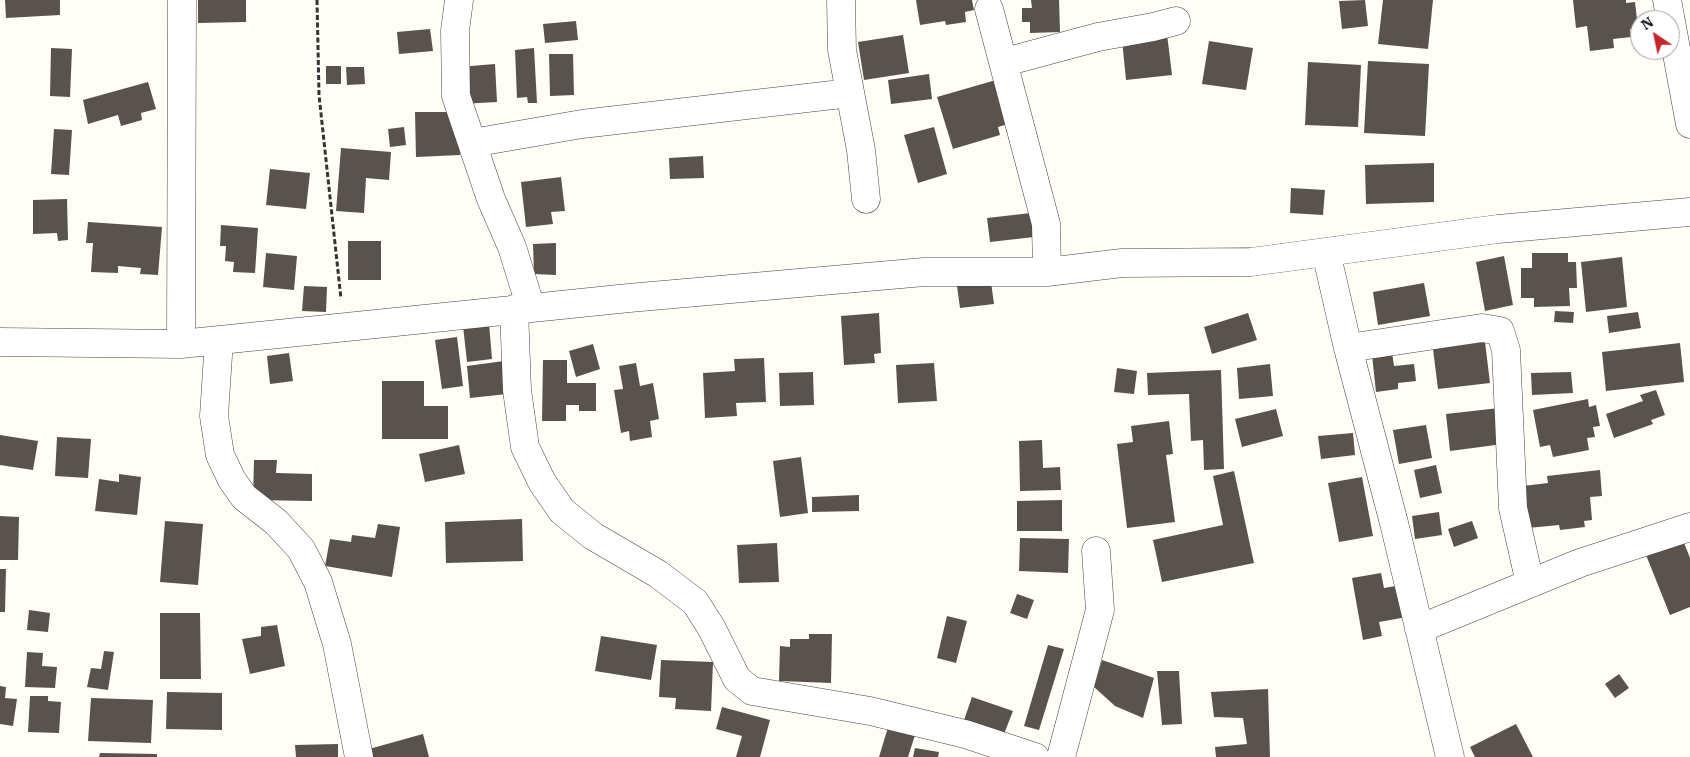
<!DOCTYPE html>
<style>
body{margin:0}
#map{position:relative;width:1690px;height:757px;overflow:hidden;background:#fffdf5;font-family:"IBM Plex Serif",serif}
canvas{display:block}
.north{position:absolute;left:1630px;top:10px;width:50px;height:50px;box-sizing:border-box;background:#fff;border:1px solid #a0a0a0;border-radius:50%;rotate:326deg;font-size:14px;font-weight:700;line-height:20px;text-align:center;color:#111}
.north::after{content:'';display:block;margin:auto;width:18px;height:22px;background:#c4262e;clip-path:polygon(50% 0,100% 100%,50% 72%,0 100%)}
</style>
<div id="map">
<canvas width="1690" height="757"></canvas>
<div class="north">N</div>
</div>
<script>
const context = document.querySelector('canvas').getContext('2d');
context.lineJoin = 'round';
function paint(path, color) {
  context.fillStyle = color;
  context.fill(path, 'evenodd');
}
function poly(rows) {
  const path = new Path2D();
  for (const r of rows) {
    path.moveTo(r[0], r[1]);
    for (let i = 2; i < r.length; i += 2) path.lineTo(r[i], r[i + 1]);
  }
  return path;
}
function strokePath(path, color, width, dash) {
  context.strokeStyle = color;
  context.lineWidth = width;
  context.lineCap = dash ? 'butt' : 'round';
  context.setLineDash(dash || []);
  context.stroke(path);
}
paint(poly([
 [5,0,60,0,60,15,6,18],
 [198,0,246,0,246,22,198,23],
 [916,0,972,0,974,10,965,12,966,22,946,25,945,21,920,25],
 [1031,0,1059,0,1060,32,1030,33,1030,22,1022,22,1022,8,1032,8],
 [1365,0,1368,26,1342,29,1339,1],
 [1383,0,1433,0,1428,49,1378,44],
 [1573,0,1626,0,1626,3,1635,2,1638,28,1630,29,1631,37,1613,39,1614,48,1590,51,1587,26,1576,28],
 [576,21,578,40,545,43,543,24],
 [430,29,433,51,399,54,397,32],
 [1167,34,1172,75,1126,80,1122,40],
 [903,35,909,73,864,80,858,42],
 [1209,41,1253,48,1246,90,1202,84],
 [51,48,72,49,70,97,50,96],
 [534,48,537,103,528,103,527,97,517,98,515,50],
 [549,54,573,54,574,95,550,96],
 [1368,61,1429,64,1425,136,1364,133],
 [1308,62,1361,65,1358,127,1305,125],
 [495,64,497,102,461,104,459,67],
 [326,66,341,66,341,84,326,84],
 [346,67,364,67,365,84,347,85],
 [929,74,932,99,891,104,888,80],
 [996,80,1008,124,998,127,1000,135,953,149,937,97],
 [148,82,156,109,141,113,142,120,121,126,118,115,88,124,83,100],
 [415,112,459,112,460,155,416,157],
 [404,127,406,145,390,147,388,129],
 [934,127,947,174,918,183,904,135],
 [54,129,72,130,69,175,51,174],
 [341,148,391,152,389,180,366,178,364,213,336,211],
 [703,156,704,178,670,179,669,158],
 [1434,163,1434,202,1366,204,1365,165],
 [270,169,310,173,306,209,266,205],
 [561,177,565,211,551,212,553,224,526,227,521,182],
 [1291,188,1325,190,1323,215,1290,213],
 [67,199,68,240,58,241,57,233,33,234,33,200],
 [1031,213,1034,237,990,242,987,218],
 [88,222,162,227,158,275,140,274,141,268,118,266,118,273,91,272,93,243,86,243],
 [221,225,258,228,255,273,233,272,234,262,225,261,226,246,220,246],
 [348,241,381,241,381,280,348,280],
 [556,243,556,275,534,274,533,244],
 [266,253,297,256,294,290,263,287],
 [1532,253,1568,253,1568,262,1576,262,1577,288,1569,288,1570,306,1534,307,1534,298,1521,298,1521,268,1532,268],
 [1504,256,1513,305,1485,311,1476,262],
 [1622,257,1627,307,1586,312,1581,262],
 [991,282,994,304,960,308,957,286],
 [1424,283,1430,316,1378,325,1373,292],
 [304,286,327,287,326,312,302,311],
 [1555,311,1574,312,1573,323,1554,322],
 [1638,312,1641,328,1609,333,1607,316],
 [879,313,881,353,874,354,875,363,844,365,841,316],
 [1248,313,1257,340,1212,354,1204,327],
 [489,323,492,359,467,362,463,326],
 [457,337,463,386,442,389,435,340],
 [1485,342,1490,383,1438,389,1433,349],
 [1680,343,1684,382,1606,391,1602,352],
 [593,344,600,369,576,377,569,351],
 [1392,352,1394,366,1414,364,1416,381,1398,383,1398,389,1376,392,1372,355],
 [289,353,293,381,270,384,267,356],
 [764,358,766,402,736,403,737,416,705,418,703,373,735,371,734,359],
 [543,360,567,360,567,383,596,383,596,411,579,411,579,405,566,405,566,421,542,421],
 [504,361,507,394,470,398,467,366],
 [636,363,640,386,653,383,659,419,650,421,652,437,630,441,629,431,621,433,614,390,623,389,619,366],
 [934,363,937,401,898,403,896,365],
 [1270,364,1273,396,1239,399,1237,368],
 [1117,368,1137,371,1134,394,1114,392],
 [1221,370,1224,469,1204,470,1203,440,1191,441,1189,394,1148,395,1147,373],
 [813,372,814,405,780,406,779,373],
 [1571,372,1573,393,1532,395,1531,373],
 [382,381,424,381,424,406,448,406,448,439,382,439],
 [1656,390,1665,415,1651,420,1653,424,1614,438,1606,414,1643,401,1640,395],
 [1588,399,1589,407,1596,405,1600,426,1593,427,1595,437,1587,438,1589,450,1553,457,1550,445,1540,447,1533,410],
 [1499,408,1503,444,1450,451,1446,414],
 [1276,409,1283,436,1242,447,1235,419],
 [1169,421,1173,454,1166,455,1175,522,1127,528,1117,444,1133,442,1131,426],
 [1426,425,1432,458,1399,464,1393,430],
 [1353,433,1355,455,1321,459,1318,436],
 [0,435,38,441,33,470,0,465],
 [57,437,91,439,88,478,55,476],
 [1042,440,1043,468,1060,467,1061,490,1020,491,1019,441],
 [459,445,465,474,425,482,419,454],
 [801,457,808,513,780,517,773,461],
 [254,460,277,460,276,473,312,474,312,501,253,500],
 [1436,465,1442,493,1420,498,1414,470],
 [1600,470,1602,496,1590,497,1592,520,1584,521,1585,527,1560,530,1559,525,1528,528,1523,486,1548,483,1547,476],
 [1234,471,1254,563,1162,582,1153,540,1223,525,1213,476],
 [119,474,141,477,137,515,95,511,99,479,119,482],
 [1362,477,1373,536,1339,542,1328,483],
 [859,495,859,511,812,512,812,497],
 [1062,500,1062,531,1017,531,1017,501],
 [1439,512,1442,535,1415,539,1412,516],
 [0,516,19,517,18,560,0,560],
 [522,519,523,561,446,563,445,522],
 [165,521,203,524,198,585,160,582],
 [1472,521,1478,538,1454,547,1448,529],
 [378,524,400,527,392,577,325,566,330,539,351,542,352,535,375,538],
 [1020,538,1069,539,1068,573,1019,571],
 [1683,540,1690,558,1690,607,1670,615,1646,555],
 [777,543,779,582,739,583,737,545],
 [0,569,6,569,5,612,0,612],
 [1381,573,1384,588,1401,585,1407,617,1379,622,1382,636,1363,640,1352,578],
 [1017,594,1034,600,1027,619,1010,613],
 [29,610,50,613,48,632,27,630],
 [160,613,200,613,201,679,160,679],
 [947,616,967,621,956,663,937,658],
 [277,625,285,666,250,674,242,639,261,636,261,627],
 [809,634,832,634,831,683,779,681,780,646,790,647,790,639,809,639],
 [601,636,657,645,651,680,595,671],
 [1048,645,1064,649,1039,730,1024,726],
 [104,651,114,652,108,690,87,687,91,668,101,669],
 [27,652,43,653,42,666,57,667,55,688,25,687],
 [661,660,713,662,711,711,675,709,676,698,659,697],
 [1102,660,1154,678,1143,718,1115,706,1094,687],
 [1157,671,1179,671,1182,724,1162,725],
 [1619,674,1629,688,1615,698,1605,684],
 [0,686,6,687,5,698,17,699,13,726,0,724],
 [1268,689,1270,757,1216,757,1215,747,1247,744,1243,718,1214,717,1211,692],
 [167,692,222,693,222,730,166,729],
 [30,696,48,696,48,701,61,702,59,733,28,732],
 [972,697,1013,711,1004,734,964,720],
 [91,698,153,700,151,743,88,741],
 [722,707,770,720,760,757,736,757,742,736,716,729],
 [889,724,916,732,908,757,879,757],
 [1516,724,1533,757,1475,757,1470,747],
 [423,734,429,757,372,757,369,749],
 [338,744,338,757,296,757,295,745],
 [915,748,939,752,938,757,913,757],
 [100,753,157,754,157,757,99,757]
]), '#5a524d');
const minor = poly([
 [459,0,455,31,456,96,491,199,512,247,531,308],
 [841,0,842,50,861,150,866,199],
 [1667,0,1690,124],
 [989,9,1046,224,1047,272],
 [1005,62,1098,37,1153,27,1176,21],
 [472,143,582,124,850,93],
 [1326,252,1348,348,1394,523,1450,757],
 [514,309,517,390,525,447,542,482,562,511,593,536,658,574,695,602,711,627,737,679,752,691,870,711,965,734,1035,757],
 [219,340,214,416,220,455,232,480,244,497,276,522,301,549,318,582,337,644,359,757],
 [0,342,181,344,629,298,924,272,1047,272,1122,263,1251,262,1498,229,1690,212],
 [181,344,182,0],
 [1348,348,1482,328,1500,331,1506,350,1513,508,1530,583],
 [1419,629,1580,563,1690,527],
 [1061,757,1100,610,1096,551]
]);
strokePath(minor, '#444', 29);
strokePath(poly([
 [317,0,319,95,341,299]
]), '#333', 3, [5, 2.5]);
strokePath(minor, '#fff', 28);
</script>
